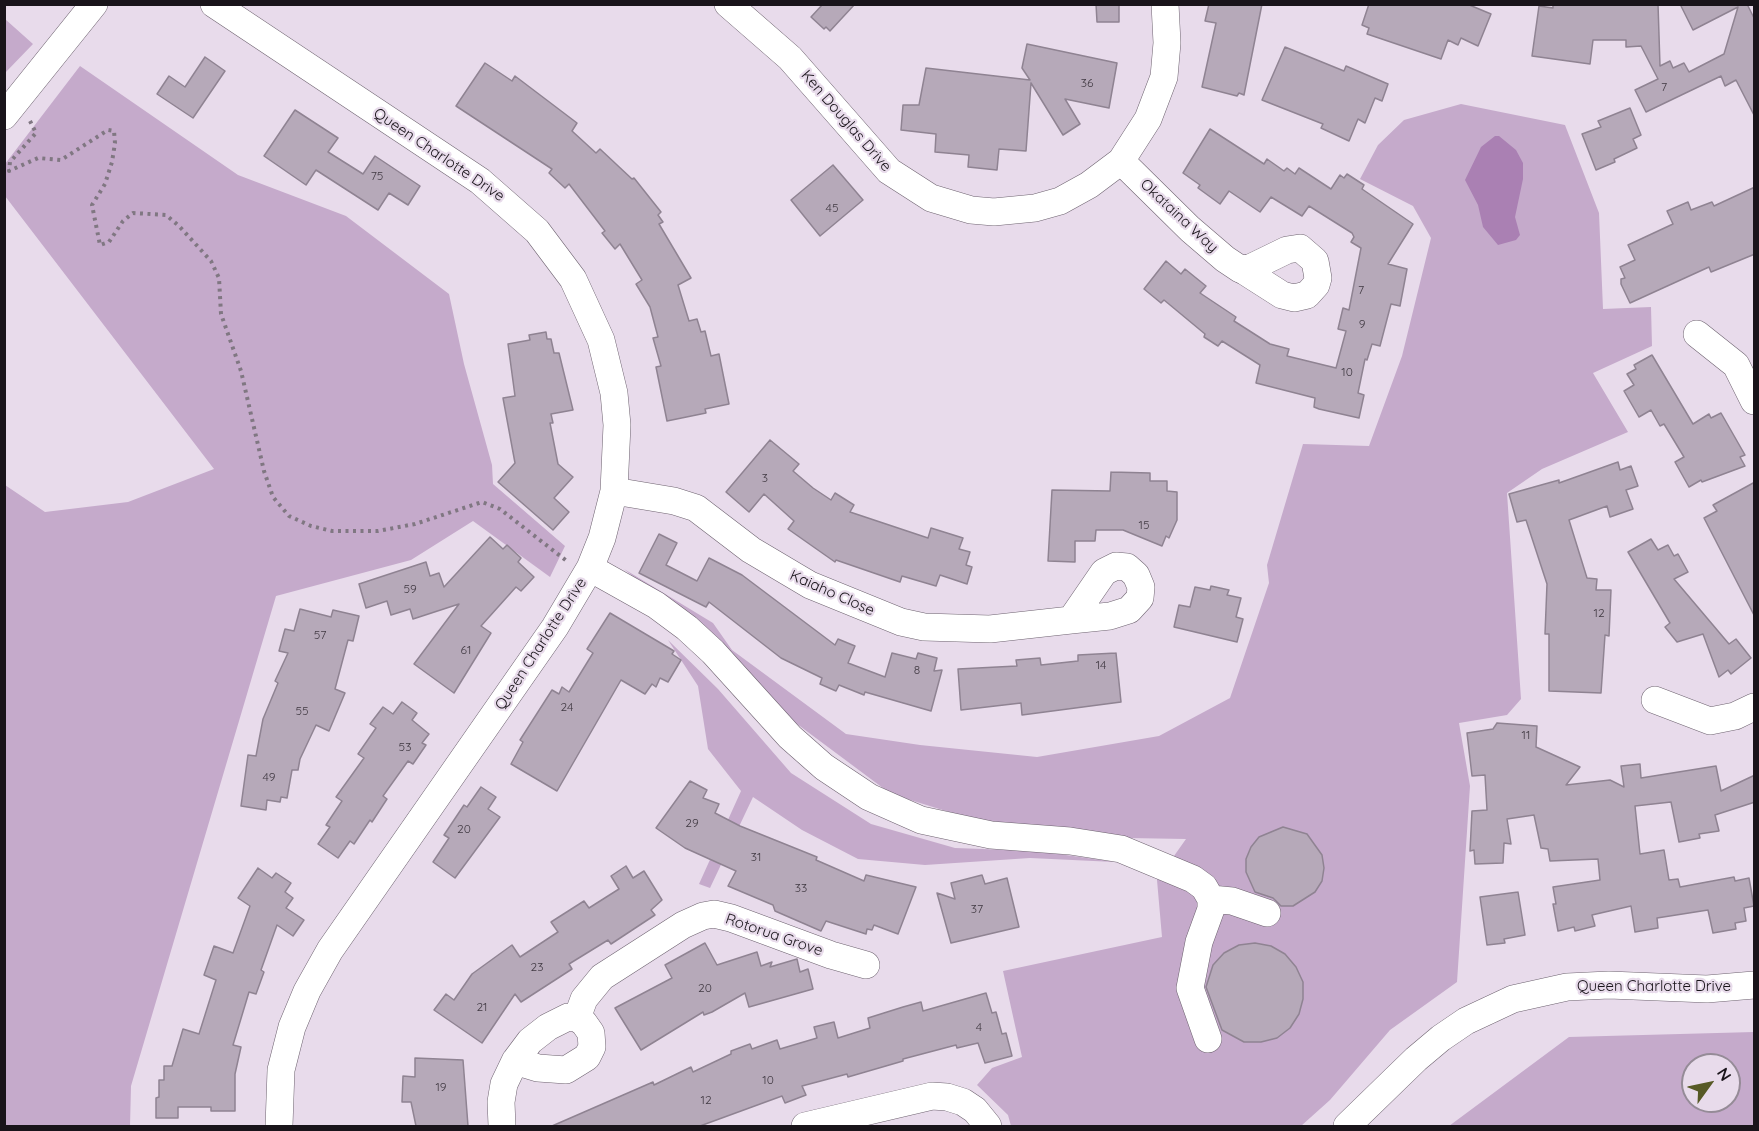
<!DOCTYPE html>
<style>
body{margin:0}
#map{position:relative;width:1759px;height:1131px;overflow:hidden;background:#e8dbeb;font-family:Quicksand,sans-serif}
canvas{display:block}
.frame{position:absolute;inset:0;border:6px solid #19141a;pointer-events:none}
.north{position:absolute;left:1681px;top:1053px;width:60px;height:60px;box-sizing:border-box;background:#e8dbeb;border:2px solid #958b97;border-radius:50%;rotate:57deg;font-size:16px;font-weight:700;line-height:24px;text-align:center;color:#19141a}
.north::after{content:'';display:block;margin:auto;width:21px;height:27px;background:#575926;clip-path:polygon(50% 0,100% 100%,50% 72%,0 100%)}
</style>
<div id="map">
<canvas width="1759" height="1131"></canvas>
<div class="frame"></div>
<div class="north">N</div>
</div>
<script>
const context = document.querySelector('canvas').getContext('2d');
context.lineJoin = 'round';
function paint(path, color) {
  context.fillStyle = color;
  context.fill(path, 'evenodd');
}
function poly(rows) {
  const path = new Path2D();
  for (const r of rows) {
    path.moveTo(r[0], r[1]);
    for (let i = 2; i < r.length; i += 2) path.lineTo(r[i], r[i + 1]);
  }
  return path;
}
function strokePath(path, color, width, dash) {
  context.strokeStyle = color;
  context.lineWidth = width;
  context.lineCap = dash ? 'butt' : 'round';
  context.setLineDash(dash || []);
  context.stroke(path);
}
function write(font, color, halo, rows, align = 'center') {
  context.font = font + ' Quicksand,sans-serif';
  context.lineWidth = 4.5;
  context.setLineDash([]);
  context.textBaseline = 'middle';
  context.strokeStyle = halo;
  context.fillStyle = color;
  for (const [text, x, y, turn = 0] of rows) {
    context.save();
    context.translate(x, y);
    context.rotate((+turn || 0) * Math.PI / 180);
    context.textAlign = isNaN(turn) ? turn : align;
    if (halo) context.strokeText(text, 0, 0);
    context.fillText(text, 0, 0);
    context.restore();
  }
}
paint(poly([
 [5,19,33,44,5,73],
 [80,66,238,175,346,216,449,294,464,364,492,465,493,484,565,546,550,577,473,521,411,560,276,596,131,1086,130,1126,5,1126,5,485,45,512,128,502,214,469,5,196,5,164],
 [1461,104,1565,125,1599,213,1603,309,1651,307,1652,346,1593,373,1628,432,1542,469,1507,493,1521,699,1507,715,1459,723,1470,786,1457,982,1390,1030,1330,1100,1301,1126,1011,1126,1008,1115,977,1085,992,1068,1022,1057,1003,971,1162,937,1157,880,1186,839,1128,838,991,825,891,794,785,715,705,634,624,569,713,623,732,650,846,734,920,745,1037,757,1159,736,1230,698,1269,583,1267,565,1303,444,1369,446,1402,356,1431,238,1413,206,1360,179,1378,145,1404,120],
 [668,640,718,689,791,773,871,824,955,848,1038,851,1115,862,1030,858,925,865,858,859,802,830,753,797,710,888,699,884,741,791,708,749,698,686],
 [1754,1032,1754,1126,1449,1126,1569,1037],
 [1693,1065,1729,1065,1729,1101,1693,1101]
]), '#c5aacb');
paint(poly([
 [1495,136,1499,136,1516,150,1523,163,1523,179,1515,217,1520,235,1516,240,1498,245,1483,227,1478,205,1465,180,1481,147]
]), '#aa80b3');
const building = poly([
 [823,4,855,4,830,31,826,27,824,29,811,17,823,4],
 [1096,4,1119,4,1119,22,1097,22,1096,4],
 [1209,4,1262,4,1244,95,1239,93,1237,96,1202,87,1216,23,1205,21,1209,4],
 [1369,4,1467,4,1491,14,1478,46,1461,38,1458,45,1448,40,1441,59,1367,34,1369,28,1362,25,1369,4],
 [1553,4,1658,4,1660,66,1670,61,1673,68,1684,63,1689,72,1724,54,1738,7,1693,30,1680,4,1747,4,1755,20,1755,117,1736,80,1725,86,1721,76,1646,112,1635,90,1658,79,1641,46,1626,47,1626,40,1593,40,1590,64,1532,56,1539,6,1553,8,1553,4],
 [1027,44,1117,63,1109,108,1065,99,1080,124,1063,135,1031,83,1026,151,999,149,997,170,968,167,969,155,935,152,936,134,901,130,903,105,919,105,926,68,1030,80,1022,68,1027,44],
 [1285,47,1344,71,1346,66,1388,84,1382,101,1375,98,1365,123,1358,119,1349,141,1321,128,1323,124,1262,100,1285,47],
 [205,57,225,71,193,118,157,94,169,76,185,87,205,57],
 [485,63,512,81,515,76,577,123,572,131,596,153,600,149,632,179,634,178,661,212,658,215,663,222,659,224,691,278,678,285,689,321,697,319,701,332,705,331,711,356,719,354,729,404,705,409,706,413,667,421,656,367,661,366,653,338,658,337,650,307,636,284,642,280,620,244,615,249,602,233,605,231,569,184,565,188,549,173,552,169,456,106,485,63],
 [1630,108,1641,135,1633,139,1637,148,1614,159,1615,162,1596,170,1582,134,1601,127,1598,121,1630,108],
 [295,110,338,138,328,152,363,174,375,156,420,186,408,205,389,193,378,210,316,170,306,185,264,156,295,110],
 [1210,129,1264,164,1267,159,1284,171,1287,168,1295,174,1299,168,1331,189,1340,175,1344,178,1347,174,1364,185,1362,189,1413,224,1388,264,1407,269,1400,306,1391,304,1380,346,1372,344,1367,360,1365,359,1358,393,1364,395,1359,418,1319,409,1314,407,1315,398,1256,383,1260,365,1222,341,1218,346,1204,337,1205,334,1164,300,1161,303,1144,289,1166,261,1181,274,1185,269,1206,286,1200,293,1236,317,1234,321,1270,344,1289,349,1287,356,1336,368,1346,331,1338,329,1343,308,1349,310,1361,248,1351,242,1354,237,1352,233,1309,206,1302,216,1271,197,1260,212,1229,191,1220,204,1198,188,1200,185,1183,173,1210,129],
 [833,165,863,200,820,236,791,200,833,165],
 [1755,187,1755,254,1711,272,1709,267,1630,303,1621,284,1621,279,1625,278,1620,267,1635,260,1628,245,1673,224,1667,211,1688,202,1691,210,1712,202,1714,206,1755,187],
 [546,332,547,339,551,339,554,353,559,353,573,410,551,414,553,423,550,423,558,464,573,477,554,498,569,512,553,530,498,482,515,463,503,398,515,396,508,344,530,340,529,335,546,332],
 [1652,355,1693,424,1709,414,1711,418,1721,413,1745,455,1740,457,1745,466,1702,482,1701,480,1689,487,1675,462,1684,457,1664,424,1660,426,1651,410,1639,417,1624,391,1634,385,1627,374,1636,369,1634,365,1652,355],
 [770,440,799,464,793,471,813,488,831,500,835,493,854,505,850,512,928,538,931,528,963,538,959,549,970,552,966,565,972,567,967,584,940,575,936,586,902,576,900,582,836,560,835,562,788,529,794,521,764,494,749,512,726,492,770,440],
 [1618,462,1620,470,1631,466,1638,486,1626,490,1633,509,1610,517,1607,506,1569,520,1587,578,1597,579,1596,590,1611,590,1609,636,1605,635,1601,693,1549,691,1549,634,1545,634,1547,584,1526,520,1517,522,1509,494,1559,480,1559,483,1618,462],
 [1111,472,1150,473,1150,481,1167,481,1167,491,1177,492,1177,520,1169,538,1166,536,1162,546,1123,530,1096,530,1095,541,1075,541,1075,562,1048,561,1052,490,1110,491,1111,472],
 [1755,482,1755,617,1704,518,1717,511,1713,505,1755,482],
 [659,534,677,543,666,565,697,581,709,558,742,575,835,645,838,639,855,646,848,663,885,677,892,653,916,659,918,653,937,658,934,671,942,670,931,711,865,692,864,695,839,685,836,691,820,684,822,678,781,658,709,602,706,607,639,573,659,534],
 [490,537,503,549,507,545,521,558,518,562,534,577,521,591,516,587,481,626,491,633,454,693,414,664,459,604,413,619,410,609,391,615,387,601,366,608,359,584,426,562,430,576,439,573,444,587,490,537],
 [1651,539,1658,550,1668,545,1674,556,1678,554,1688,572,1674,579,1729,644,1736,639,1751,658,1731,674,1728,670,1719,677,1703,634,1677,642,1665,627,1670,623,1628,552,1651,539],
 [1211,586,1229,590,1227,595,1241,598,1236,617,1243,619,1237,642,1174,627,1179,605,1190,607,1195,587,1210,590,1211,586],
 [300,609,331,617,333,610,359,616,353,641,348,640,335,689,345,693,329,731,316,725,300,759,298,770,292,770,287,798,281,797,280,802,267,800,266,810,241,806,248,755,256,756,263,719,278,683,275,681,288,653,279,651,285,629,294,631,300,609],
 [610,613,674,651,672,654,681,660,668,682,660,678,656,687,652,684,645,694,621,680,557,791,511,764,523,742,520,740,552,690,559,694,562,687,569,692,593,653,587,649,610,613],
 [1116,653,1121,702,1022,715,1021,703,961,710,958,669,1017,666,1016,660,1040,658,1041,665,1078,661,1078,655,1116,653],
 [402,702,417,713,412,720,429,734,422,743,426,745,413,764,408,761,383,796,387,799,372,822,370,820,354,844,350,841,338,858,318,844,330,827,326,825,342,801,336,797,364,758,358,754,376,728,370,724,383,707,393,714,402,702],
 [1497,723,1537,726,1536,747,1580,767,1566,785,1610,780,1624,787,1621,766,1640,764,1641,778,1716,766,1721,791,1755,775,1755,802,1715,815,1719,831,1699,834,1700,838,1679,842,1671,802,1635,806,1640,854,1664,850,1669,880,1678,879,1680,887,1734,877,1735,881,1749,878,1754,906,1744,908,1746,921,1735,923,1736,929,1713,933,1708,910,1657,918,1658,928,1635,932,1631,906,1592,915,1595,926,1575,931,1574,927,1558,931,1553,904,1556,904,1553,887,1600,880,1598,859,1550,861,1548,849,1541,848,1534,815,1507,819,1511,844,1504,843,1503,863,1475,864,1474,850,1470,851,1472,811,1487,810,1485,775,1472,776,1467,733,1493,729,1497,723],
 [690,781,707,790,703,798,719,804,715,813,740,826,817,857,816,860,864,881,866,875,916,887,898,934,874,925,872,930,867,929,866,934,826,921,821,931,775,911,773,905,728,886,736,871,685,848,656,828,690,781],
 [481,787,496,797,488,809,500,817,455,878,433,862,449,838,444,835,464,805,467,807,481,787],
 [1283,827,1307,834,1322,855,1324,868,1322,881,1315,892,1293,906,1281,906,1273,898,1255,892,1246,872,1246,859,1251,847,1259,837,1283,827],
 [626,866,633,878,644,871,662,900,651,910,655,915,611,944,608,940,569,964,572,969,521,1002,515,994,482,1043,434,1010,446,994,454,1000,472,974,512,945,520,957,558,932,551,922,584,901,589,908,619,889,611,876,626,866],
 [258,868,272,878,276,873,291,883,285,892,293,898,286,908,304,920,293,936,277,925,261,970,264,972,256,994,249,992,233,1045,241,1047,235,1074,235,1111,211,1111,211,1107,178,1107,178,1118,156,1118,156,1098,159,1097,159,1080,164,1080,164,1066,172,1066,183,1029,199,1034,216,980,204,975,214,946,233,953,250,906,238,898,258,868],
 [982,875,985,884,1007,878,1019,927,951,943,937,893,955,899,951,883,982,875],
 [1518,892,1525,935,1504,939,1505,943,1487,945,1480,897,1518,892],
 [705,943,717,965,757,952,761,966,772,962,770,967,797,959,800,972,808,969,813,989,749,1007,745,993,712,1012,704,1015,703,1012,641,1050,615,1008,672,978,665,965,705,943],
 [1255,943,1271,946,1285,954,1296,967,1303,982,1303,999,1299,1014,1290,1028,1277,1038,1261,1042,1244,1042,1222,1030,1206,987,1213,965,1224,953,1239,945,1255,943],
 [986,993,992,1013,996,1012,1002,1034,1006,1033,1012,1056,985,1063,978,1043,957,1048,956,1045,903,1059,903,1061,848,1077,847,1074,802,1086,806,1095,785,1103,782,1096,700,1126,552,1126,653,1082,654,1085,691,1067,693,1072,731,1054,731,1051,750,1044,752,1049,777,1040,780,1049,817,1038,814,1027,834,1022,838,1038,870,1028,868,1018,903,1007,921,1002,923,1011,986,993],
 [415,1058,463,1060,468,1126,416,1126,411,1102,402,1102,403,1076,415,1077,415,1058]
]);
paint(building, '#b6a9b9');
strokePath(building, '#8f8392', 1.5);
const minor = poly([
 [214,4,480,181,537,231,573,279,601,340,614,393,617,425,614,491,602,538,590,568,555,627,330,950,307,991,292,1027,281,1070,279,1126],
 [728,4,790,58,889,171,931,198,971,210,994,212,1035,208,1060,201,1089,185,1121,161,1148,119,1164,77,1167,43,1165,4],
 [4,116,94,4],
 [1121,161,1190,229,1225,259,1240,269,1246,272,1282,295,1294,298,1307,295,1316,285,1318,278,1315,261,1300,248,1287,250,1250,268,1240,269],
 [1697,334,1736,365,1754,401],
 [614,491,674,501,696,508,751,550,810,585,901,622,924,627,990,629,1071,620,1104,572,1116,566,1127,567,1136,575,1141,587,1140,598,1129,610,1110,616,1071,620],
 [590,568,656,605,687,628,713,652,790,737,824,767,869,797,921,820,991,835,1070,841,1121,849,1193,879,1204,887,1211,899,1232,901,1267,913],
 [1655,700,1710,721,1735,716,1754,707],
 [577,1018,584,999,602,977,683,925,703,916,714,914,731,918,831,955,866,965],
 [1208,1039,1190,988,1199,942,1211,909,1211,899],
 [502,1126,501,1102,504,1084,515,1061,530,1041,548,1027,568,1017,577,1018,584,1023,591,1033,592,1047,587,1057,566,1070,538,1068,515,1061],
 [805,1126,932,1096,947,1097,963,1102,975,1110,988,1126],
 [1347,1126,1416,1059,1441,1038,1466,1021,1513,999,1567,987,1609,985,1707,989,1754,985]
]);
strokePath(minor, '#6e6370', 28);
strokePath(poly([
 [30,121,36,133,10,162,9,171,38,158,61,160,108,130,114,131,115,143,112,162,105,184,92,205,100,245,109,242,123,221,133,213,166,215,179,226,211,261,219,278,221,314,241,371,264,471,273,497,289,516,311,526,332,531,378,531,415,524,482,502,500,509,568,562]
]), '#807782', 4, [3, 4.5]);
strokePath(minor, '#fff', 27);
write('12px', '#403942', null, [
 ["36",1087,83],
 ["7",1664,87],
 ["75",377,176],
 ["45",832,208],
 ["7",1361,290],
 ["9",1362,324],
 ["10",1347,372],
 ["3",765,478],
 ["15",1144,525],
 ["59",410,589],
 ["12",1599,613],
 ["57",320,635],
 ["61",466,650],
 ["14",1101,665],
 ["8",917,670],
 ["24",567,707],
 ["55",302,711],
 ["11",1526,735],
 ["53",405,747],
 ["49",269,777],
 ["29",692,823],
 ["20",464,829],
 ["31",756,857],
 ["33",801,888],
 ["37",977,909],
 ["23",537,967],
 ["20",705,988],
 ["21",482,1007],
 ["4",979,1027],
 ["10",768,1080],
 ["19",441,1087],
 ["12",706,1100]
]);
write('15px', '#19141a', '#e8dbeb', [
 ["Ken Douglas Drive",846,121,49],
 ["Queen Charlotte Drive",439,155,34],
 ["Okataina Way",1179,216,43],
 ["Kaiaho Close",832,593,24],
 ["Queen Charlotte Drive",541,644,-57],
 ["Rotorua Grove",774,935,19],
 ["Queen Charlotte Drive",1654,986]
]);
</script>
